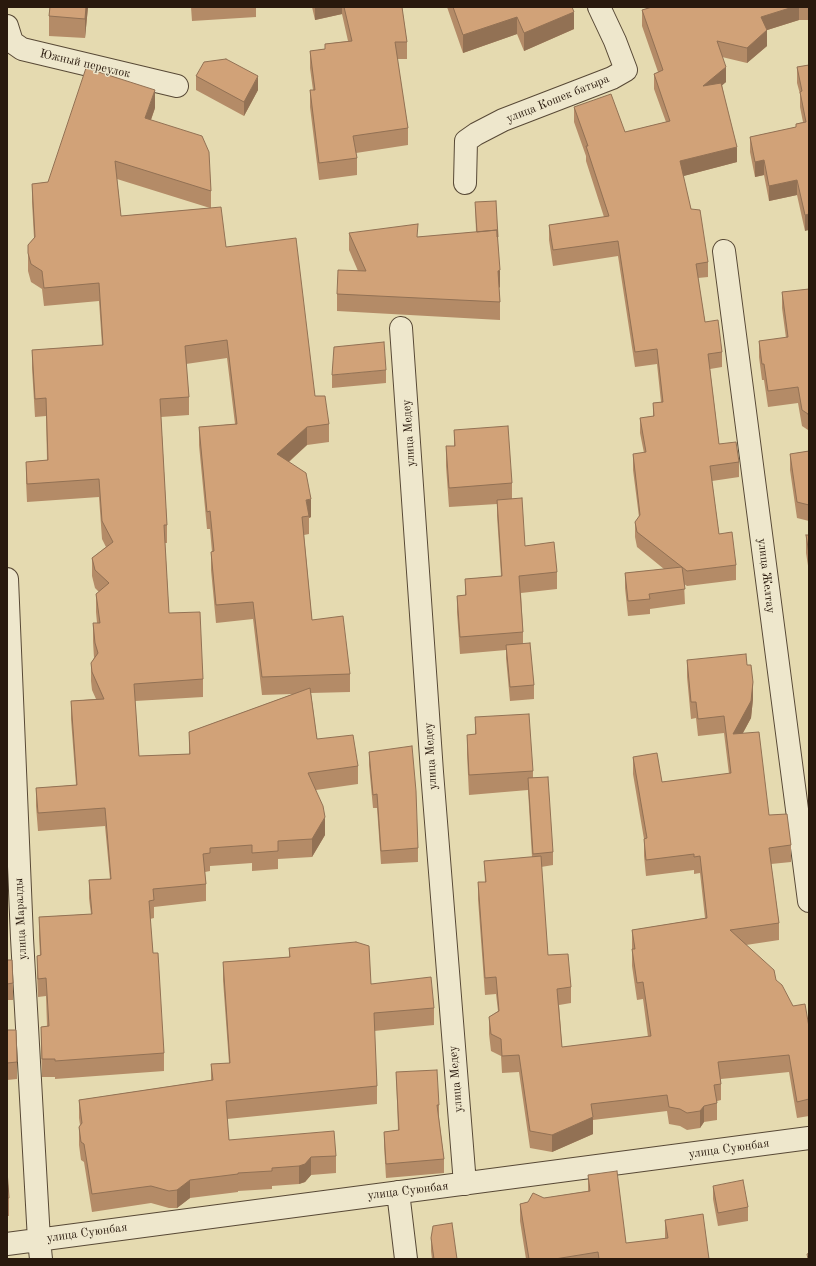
<!DOCTYPE html>
<meta charset="utf-8">
<style>
body{margin:0}
#map{position:relative;width:816px;height:1266px;overflow:hidden;background:#e5dab0;font-family:"Old Standard TT",serif}
canvas{display:block}
.frame{position:absolute;inset:0;border:8px solid #29190d;pointer-events:none}
</style>
<div id="map">
<canvas width="816" height="1266"></canvas>
<div class="frame"></div>
</div>
<script>
const context = document.querySelector('canvas').getContext('2d');
context.lineJoin = 'round';
function poly(rows) {
  const path = new Path2D();
  for (const r of rows) {
    path.moveTo(r[0], r[1]);
    for (let i = 2; i < r.length; i += 2) path.lineTo(r[i], r[i + 1]);
  }
  return path;
}
function strokePath(path, color, width, dash) {
  context.strokeStyle = color;
  context.lineWidth = width;
  context.lineCap = dash ? 'butt' : 'round';
  context.setLineDash(dash || []);
  context.stroke(path);
}
function paint(path, color) {
  context.fillStyle = color;
  context.fill(path, 'evenodd');
}
function write(font, color, halo, rows, align = 'center') {
  context.font = font + ' "Old Standard TT",serif';
  context.lineWidth = 3;
  context.setLineDash([]);
  context.textBaseline = 'middle';
  context.strokeStyle = halo;
  context.fillStyle = color;
  for (const [text, x, y, turn = 0] of rows) {
    context.save();
    context.translate(x, y);
    context.rotate((+turn || 0) * Math.PI / 180);
    context.textAlign = isNaN(turn) ? turn : align;
    if (halo) context.strokeText(text, 0, 0);
    context.fillText(text, 0, 0);
    context.restore();
  }
}
const minor = poly([
 [7,26,12,42,22,49,177,86],
 [465,183,466,141,476,134,503,120,612,78,626,70,615,41,599,7],
 [724,251,809,901],
 [401,328,432,772,465,1184],
 [7,579,22,938,39,1240,41,1259],
 [398,1192,406,1259],
 [7,1244,809,1138]
]);
strokePath(minor, '#584936', 24);
strokePath(minor, '#eee7cc', 22);
paint(poly([
 [50,7,88,7,85,38,49,36,49,16],
 [191,7,256,7,256,17,192,21],
 [312,7,402,7,407,42,407,59,397,59,408,128,408,145,356,153,357,158,357,175,319,180,310,107,310,90,313,90,310,68,310,51,325,49,325,44,348,41,342,14,315,20],
 [447,7,572,7,574,29,524,51,517,34,463,53],
 [652,7,809,7,809,20,799,20,767,30,767,46,747,63,722,57,726,82,722,85,737,162,683,176,691,209,708,262,708,277,698,278,705,322,722,352,722,367,710,369,719,444,739,462,739,477,712,481,719,534,736,565,736,580,687,586,684,584,685,604,650,609,650,614,628,616,625,588,625,573,664,569,637,547,635,537,635,522,639,517,633,470,633,454,644,453,640,433,640,418,653,416,653,403,661,402,657,364,635,367,618,256,553,266,549,240,549,225,604,217,586,161,586,156,574,122,574,107,625,132,666,122,654,89,654,74,658,72,642,26,642,10],
 [809,65,805,231,797,195,769,201,764,175,755,177,750,152,750,137,796,127,796,124,803,122,800,107,800,94,797,83,797,67],
 [196,76,258,90,244,116,196,90],
 [155,108,151,120,211,191,211,208,226,247,315,396,329,424,329,442,307,445,289,462,311,517,309,518,309,534,304,535,312,620,350,674,350,692,311,693,317,739,358,766,358,784,316,790,325,835,312,857,278,859,278,869,252,871,252,863,210,866,210,871,205,872,206,884,206,901,154,907,154,918,150,919,153,953,164,1053,164,1071,55,1079,55,1077,42,1077,41,1045,41,1027,47,1026,46,996,38,997,37,974,37,956,40,955,39,935,39,917,91,914,89,898,89,880,110,879,105,826,38,831,36,806,36,788,76,785,71,719,71,701,96,699,92,690,91,681,91,663,94,658,93,641,93,623,97,623,96,612,96,594,99,592,95,588,92,576,92,558,106,547,102,539,99,497,27,502,26,480,26,462,47,460,46,416,35,417,32,368,32,350,102,345,99,301,44,306,42,289,31,282,28,271,28,245,34,238,32,202,32,184,48,182],
 [117,179,210,208,121,216],
 [227,358,235,424,199,427,199,445,207,529,210,529,212,552,211,552,211,570,216,623,253,619,262,695,293,694,189,732,189,754,139,756,135,701,203,697,203,679,169,613,165,543,167,543,167,525,161,417,189,415,189,397,186,364],
 [475,202,498,237,498,244,500,287,499,288,500,302,500,320,337,311,337,294,358,271,349,250,349,233,418,237,476,232],
 [809,289,809,433,808,430,802,426,798,403,768,407,764,380,762,380,759,357,759,341,786,338,782,308,782,292],
 [386,370,386,383,332,388,332,375],
 [454,430,512,483,512,499,525,546,557,572,557,589,521,593,523,632,523,644,534,685,534,699,510,701,506,658,506,650,460,654,457,612,457,596,465,595,465,579,501,576,497,516,497,504,449,507,446,466,446,446,454,446],
 [809,451,809,521,797,518,790,470,790,454],
 [806,535,809,535,809,572,806,553],
 [687,660,747,665,753,699,751,718,743,733,769,815,791,845,791,862,771,864,779,923,779,940,746,945,776,980,793,1006,809,1027,809,1116,797,1118,789,1072,721,1079,721,1100,717,1101,717,1120,704,1122,700,1128,687,1130,680,1126,669,1124,667,1111,593,1120,593,1134,552,1152,530,1148,519,1072,502,1073,501,1056,491,1051,489,1034,489,1017,498,1011,496,994,485,995,478,899,478,882,485,882,484,861,532,857,528,790,469,795,467,754,467,735,475,734,475,717,533,771,533,778,553,852,553,865,541,867,548,955,571,987,571,1003,559,1005,562,1047,648,1037,643,999,637,1000,632,966,632,930,705,918,700,873,694,874,694,870,646,876,644,856,644,839,633,774,633,757,662,782,729,774,724,733,698,736,696,718,691,719,687,677],
 [369,752,418,848,418,862,381,864,377,808,373,808,369,765],
 [289,948,371,984,434,1008,434,1025,374,1031,377,1086,377,1104,227,1119,229,1140,336,1156,336,1173,311,1175,305,1182,299,1184,272,1186,272,1189,238,1191,238,1192,190,1198,177,1208,169,1208,151,1203,92,1212,84,1162,81,1160,79,1145,79,1127,80,1125,79,1118,79,1100,211,1080,211,1064,229,1063,223,980,223,962,289,957],
 [7,960,13,983,13,1000,7,1000],
 [7,1030,17,1062,17,1079,7,1080],
 [396,1072,439,1105,439,1118,444,1159,444,1173,386,1178,384,1145,384,1132,398,1130],
 [7,1170,9,1198,9,1216,7,1216],
 [588,1175,626,1243,665,1239,665,1220,709,1259,526,1259,520,1221,520,1204,544,1198,588,1191],
 [713,1186,748,1207,748,1221,718,1226,713,1199],
 [431,1238,457,1259,432,1259,431,1251]
]), '#b48b67');
paint(poly([
 [86,7,88,7,85,38,85,19],
 [315,7,342,7,342,14,315,20],
 [793,7,799,7,799,20,761,32,761,17],
 [574,12,574,29,524,51,524,33],
 [517,17,517,34,463,53,463,35],
 [767,30,767,46,747,63,747,48],
 [726,67,726,82,703,102,703,86],
 [258,76,258,90,244,116,244,102],
 [155,90,155,108,145,136,145,118],
 [737,147,737,162,680,177,680,161],
 [764,160,764,175,755,177,755,162],
 [797,180,797,195,769,201,769,186],
 [809,214,809,230,805,231,805,215],
 [500,270,500,287,498,288,498,271],
 [307,427,307,445,277,472,277,454],
 [311,499,311,517,309,518,306,500],
 [753,682,753,699,751,718,733,751,733,734],
 [325,817,325,835,312,857,312,839],
 [704,1106,704,1122,700,1128,700,1111],
 [593,1117,593,1134,552,1152,552,1135],
 [311,1157,311,1175,305,1182,299,1184,299,1166],
 [190,1180,190,1198,177,1208,177,1190]
]), '#927154');
const building = poly([
 [50,7,86,7,85,19,49,16,50,7],
 [344,7,402,7,407,42,395,42,408,128,353,136,357,158,319,163,310,90,315,90,310,51,325,49,325,44,352,41,344,7],
 [453,7,572,7,574,12,524,33,517,17,463,35,453,7],
 [652,7,793,7,761,17,767,30,747,48,717,41,726,67,703,86,721,83,737,147,680,161,691,209,700,210,708,262,696,264,705,322,718,320,722,352,708,354,719,444,736,442,739,462,710,466,719,534,732,532,736,565,687,571,682,567,685,589,649,594,650,599,628,601,625,573,682,567,637,532,635,522,640,515,633,454,646,452,640,418,654,416,653,403,663,402,657,349,635,352,618,241,553,250,549,225,609,216,586,146,588,146,574,107,611,94,625,132,670,121,654,74,663,70,642,10,652,7],
 [226,59,258,76,244,102,196,76,204,62,226,59],
 [809,65,809,214,805,215,797,180,769,186,764,160,755,162,750,137,796,127,796,124,806,122,800,92,802,91,797,67,809,65],
 [86,68,155,90,145,118,202,136,209,152,211,191,115,161,121,216,221,207,226,247,296,238,315,396,325,396,329,424,307,427,277,454,306,473,311,499,306,500,309,516,302,517,312,620,343,616,350,674,262,677,253,602,216,605,211,552,214,551,210,511,207,512,199,427,237,424,227,340,185,346,189,397,160,399,167,525,164,525,169,613,200,612,203,679,134,684,139,756,190,754,189,732,310,688,317,739,353,735,358,766,308,773,323,806,325,817,312,839,278,841,278,851,252,853,252,845,210,848,210,853,203,854,206,884,153,889,154,900,149,901,153,953,158,953,164,1053,55,1061,55,1059,42,1059,41,1027,49,1026,46,978,38,979,37,956,41,955,39,917,92,914,89,880,111,879,105,808,38,813,36,788,77,785,71,701,104,699,92,672,91,663,98,653,95,643,93,623,100,623,96,594,109,583,95,570,92,558,113,542,102,521,99,479,27,484,26,462,48,460,46,398,35,399,32,350,103,345,99,283,44,288,42,271,31,264,28,253,28,245,35,237,32,184,48,182,86,68],
 [496,201,498,237,497,237,497,230,477,232,475,202,496,201],
 [418,224,417,237,497,230,500,270,498,271,500,302,337,294,338,270,366,271,349,233,418,224],
 [809,289,809,417,808,414,802,410,798,387,768,391,764,364,762,364,759,341,788,337,782,292,809,289],
 [384,342,386,370,332,375,334,347,384,342],
 [508,426,512,483,449,488,446,446,455,446,454,430,508,426],
 [809,451,809,505,797,502,790,454,809,451],
 [522,498,525,546,554,542,557,572,519,576,523,632,460,637,457,596,466,595,465,579,502,576,497,500,522,498],
 [806,535,809,535,809,554,806,535],
 [530,643,534,685,510,687,506,645,530,643],
 [746,654,747,665,751,665,753,682,751,701,733,734,759,732,769,815,787,814,791,845,769,848,779,923,730,930,774,970,776,980,782,985,793,1006,805,1004,809,1027,809,1099,797,1102,789,1055,718,1062,721,1084,714,1085,717,1103,704,1106,700,1111,687,1113,680,1109,669,1107,667,1095,591,1104,593,1117,552,1135,530,1131,519,1055,502,1056,501,1039,491,1034,489,1017,499,1011,496,977,485,978,478,882,486,882,484,861,541,856,548,955,568,954,571,987,557,989,562,1047,651,1036,643,982,637,983,632,949,635,949,632,930,707,918,700,856,694,857,694,854,646,860,644,839,647,838,633,757,657,753,662,782,731,773,724,716,698,719,696,702,691,702,687,660,746,654],
 [529,714,533,771,469,775,467,735,476,734,475,717,529,714],
 [412,746,416,791,418,848,381,851,377,794,373,795,369,752,412,746],
 [548,777,553,852,533,854,528,778,548,777],
 [356,942,369,946,371,984,431,977,434,1008,374,1013,377,1086,226,1101,229,1140,334,1131,336,1156,311,1157,305,1164,299,1166,272,1168,272,1171,238,1173,238,1174,190,1180,177,1190,169,1191,151,1186,92,1194,84,1144,81,1142,79,1127,82,1123,79,1100,213,1080,211,1064,230,1063,223,962,290,957,289,948,356,942],
 [7,960,12,960,13,983,7,984,7,960],
 [7,1030,16,1030,17,1062,7,1063,7,1030],
 [437,1070,439,1105,437,1105,444,1159,386,1164,384,1132,399,1130,396,1072,437,1070],
 [7,1170,9,1198,7,1198,7,1170],
 [617,1171,626,1243,668,1238,665,1220,703,1214,709,1259,599,1259,598,1252,555,1259,529,1259,520,1204,528,1202,533,1193,544,1198,590,1191,588,1175,617,1171],
 [743,1180,748,1207,718,1213,713,1186,743,1180],
 [452,1223,457,1259,434,1259,431,1238,433,1226,452,1223],
 [809,1253,809,1259,808,1259,807,1254,809,1253]
]);
paint(building, '#d1a278');
strokePath(building, '#927154', 1);
write('12px', '#29190d', '#eee7cc', [
 ["Южный переулок",85,64,13],
 ["улица Кошек батыра",558,99,-22],
 ["улица Медеу",409,433,-94],
 ["улица Желтау",766,576,83],
 ["улица Медеу",431,756,-94],
 ["улица Маралды",21,919,-93],
 ["улица Медеу",456,1079,-95],
 ["улица Суюнбая",729,1149,-8],
 ["улица Суюнбая",408,1191,-7],
 ["улица Суюнбая",87,1233,-8]
]);
</script>
